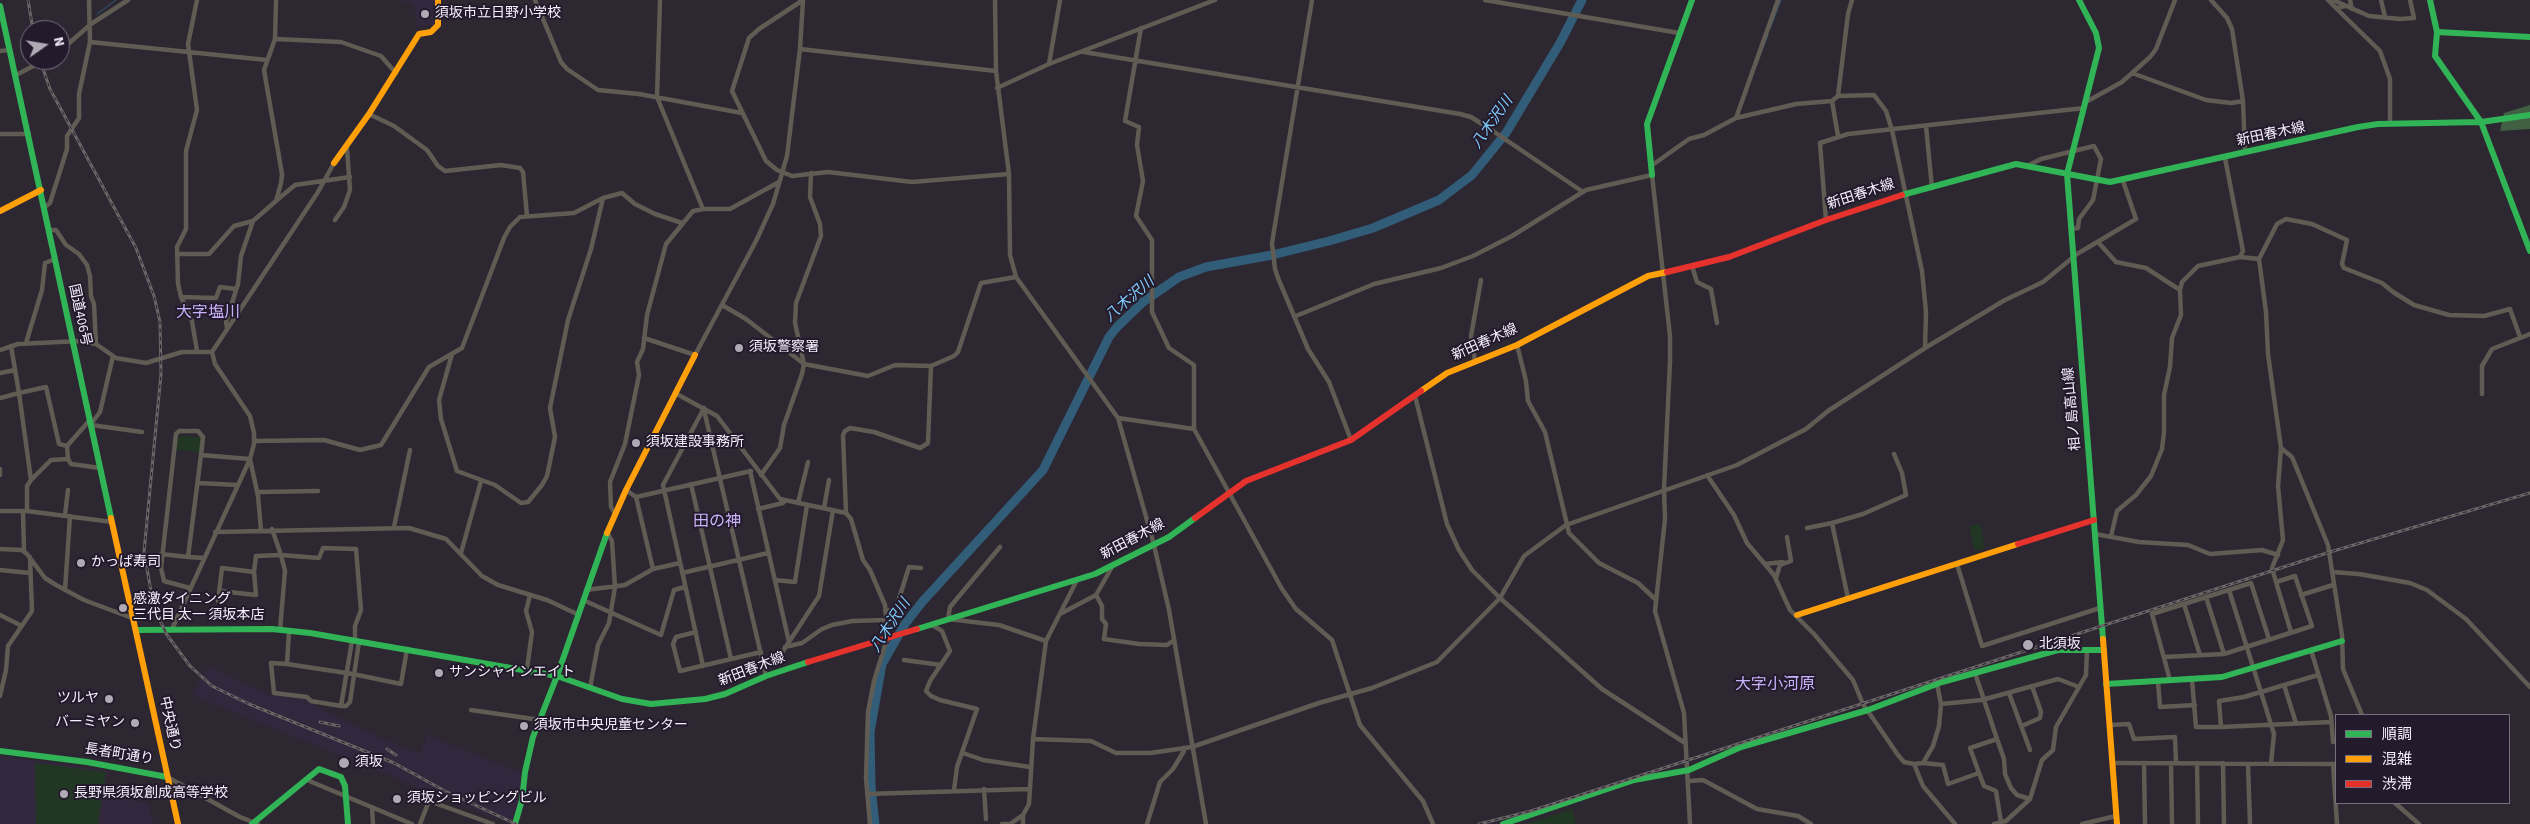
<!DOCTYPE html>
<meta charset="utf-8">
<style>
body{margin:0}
#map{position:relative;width:2530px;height:824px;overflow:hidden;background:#2d2732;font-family:"Source Sans 3","Noto Sans JP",sans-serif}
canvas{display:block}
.legend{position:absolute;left:2335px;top:714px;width:175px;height:90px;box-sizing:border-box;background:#231a2c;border:1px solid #77707f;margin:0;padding:6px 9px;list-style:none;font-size:15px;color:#f6f0fc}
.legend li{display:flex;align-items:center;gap:10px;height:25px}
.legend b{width:25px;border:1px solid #77707f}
.north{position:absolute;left:20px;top:20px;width:50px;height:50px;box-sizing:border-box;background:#231a2c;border:1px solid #77707f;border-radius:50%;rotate:77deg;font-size:14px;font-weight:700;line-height:20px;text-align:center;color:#f6f0fc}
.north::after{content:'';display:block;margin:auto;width:18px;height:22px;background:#b0aab5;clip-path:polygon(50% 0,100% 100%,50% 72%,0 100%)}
</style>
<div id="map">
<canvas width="2530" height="824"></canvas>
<ul class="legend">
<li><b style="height:6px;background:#30b455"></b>順調</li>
<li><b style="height:6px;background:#ff9f0a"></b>混雑</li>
<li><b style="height:6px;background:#e5322d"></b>渋滞</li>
</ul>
<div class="north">N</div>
</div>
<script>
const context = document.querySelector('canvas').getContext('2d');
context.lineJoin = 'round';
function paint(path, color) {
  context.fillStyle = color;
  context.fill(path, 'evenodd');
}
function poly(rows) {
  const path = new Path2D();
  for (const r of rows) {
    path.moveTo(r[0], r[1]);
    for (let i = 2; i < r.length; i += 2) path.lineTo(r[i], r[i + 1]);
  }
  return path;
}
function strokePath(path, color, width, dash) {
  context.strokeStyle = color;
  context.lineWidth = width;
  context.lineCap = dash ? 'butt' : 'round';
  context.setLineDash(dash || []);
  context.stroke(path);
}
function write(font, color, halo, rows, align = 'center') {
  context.font = font + ' "Source Sans 3","Noto Sans JP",sans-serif';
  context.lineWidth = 4;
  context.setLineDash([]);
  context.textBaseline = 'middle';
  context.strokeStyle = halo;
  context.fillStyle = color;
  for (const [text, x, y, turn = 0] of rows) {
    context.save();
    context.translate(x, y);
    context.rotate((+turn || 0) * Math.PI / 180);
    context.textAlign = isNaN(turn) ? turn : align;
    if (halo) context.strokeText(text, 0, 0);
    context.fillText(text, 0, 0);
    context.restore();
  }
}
paint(poly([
 [402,0,435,0,434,25,417,26,414,4,403,2],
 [209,667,270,695,310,699,323,710,403,748,420,753,427,735,522,773,518,803,512,820,494,818,192,695],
 [0,756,108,771,105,783,128,788,130,800,149,804,153,824,0,824]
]), '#33273d');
paint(poly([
 [182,436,201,437,201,452,176,450,178,438],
 [1980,523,1985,548,1975,551,1969,526],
 [35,763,106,772,98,824,36,824],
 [1572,809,1576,824,1526,824]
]), '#213723');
paint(poly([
 [2530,105,2530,129,2500,131,2504,113]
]), '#416043');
strokePath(poly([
 [97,14,116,0],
 [1770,29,1781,0],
 [1758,61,1768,35]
]), '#325d78', 1);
strokePath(poly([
 [875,824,871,787,870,732,882,664,905,624,923,601,1043,470,1109,337,1117,327,1143,302,1179,277,1206,267,1272,255,1329,241,1373,228,1439,200,1472,175,1506,133,1560,43,1582,0]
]), '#325d78', 9);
strokePath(poly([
 [197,0,188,44,197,110,186,151,186,229,177,247,178,284,181,297,192,321,197,351],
 [535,0,561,62,567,69,598,90,639,94,742,113],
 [660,0,657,97,703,209],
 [803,0,759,29,749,38,732,91,766,161,777,170,792,176,828,172,912,182,1009,174],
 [995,0,996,71,1009,174,1010,255,1016,277,1118,418,1154,545,1169,610,1206,824],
 [1312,0,1272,243,1275,269,1278,278,1308,349,1329,382,1351,440],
 [1485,0,1679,33],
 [2211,0,2227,18,2232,29,2243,101,2245,153],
 [2328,0,2336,8,2345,6],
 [2333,0,2369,16,2400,19,2414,18,2410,0],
 [2350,0,2352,9],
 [2381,0,2385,17],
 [2336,8,2380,51,2390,79,2390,124],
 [1141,28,1125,121,1139,127,1137,145,1143,181,1136,216,1152,240,1152,312,1169,348,1194,365,1194,429],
 [275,39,341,42,381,56,396,73],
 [90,42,267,60],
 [800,49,996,71],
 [0,51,10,50],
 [60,51,91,24,128,0],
 [1084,52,1460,114,1471,117,1490,129,1583,192],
 [1049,64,1060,0],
 [2132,73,2206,100,2231,103,2243,101],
 [16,75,45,60],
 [997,88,1049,64,1215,0],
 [1838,96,1874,95,1886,111,1892,130,1922,271,1926,312,1925,348],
 [1832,101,1838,136],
 [2086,102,2122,82,2150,57,2156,49,2175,0],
 [369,114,394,126,427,150,438,166,445,171,501,165,520,168,523,172,527,216],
 [1736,118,1778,0],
 [1926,126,1932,188],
 [0,134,29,134],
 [2225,158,2243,251,2240,257],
 [2029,165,2041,159,2094,146,2101,159,2093,200,2079,219,2078,228,2071,229],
 [1651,166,1689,139,1704,135,1736,118,1796,104,1832,101,1838,96,1848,14,1852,0],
 [277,200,295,185,350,177],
 [45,207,50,203,67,149,67,136,79,118,79,94,90,42,89,0],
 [335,220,344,207,350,190,347,148],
 [1826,220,1820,143,1848,134,2084,108],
 [49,230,56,230,66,245,79,254,87,265,90,276,91,296,94,304,96,344],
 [2098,242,2116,262,2146,268,2180,290],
 [178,254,209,254,234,226,253,221],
 [1692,266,1697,282,1711,289,1717,323],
 [181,297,216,298,220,287,236,289],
 [722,305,746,319,804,364,868,376,895,365,931,366,954,356,958,352,981,283,1016,277],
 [1296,316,1374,284,1441,268,1473,256,1512,236,1586,190,1652,175,1670,336,1670,361,1664,489,1665,519,1655,611,1684,713,1690,824],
 [227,328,226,322,238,284,241,256,253,221,276,201,281,183,282,174,264,70,275,39,276,0],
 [644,338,695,355,756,241,773,204,787,156,800,49,803,0],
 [26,343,42,290,45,263,55,259],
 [1517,345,1526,381,1528,401,1545,432,1569,533,1599,563,1638,583,1655,599],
 [0,350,18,344,80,341,96,344,116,358,146,363,182,352,212,352],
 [452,354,439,400,441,419,457,471,495,485,521,503,528,502,542,485,547,476,555,437,550,408,568,320,591,249,603,198],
 [1475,361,1471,336,1481,280],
 [0,373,15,370],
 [675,393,717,416,780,499,846,513,851,519,863,560,870,570,885,605,888,636,874,681,868,712,866,778,870,824],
 [2482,394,2482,366,2492,349,2530,334],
 [1415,396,1447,524,1459,550,1472,570,1500,598,1602,689,1685,743],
 [0,398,19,393,11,346],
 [704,410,766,676],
 [1118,418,1194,429,1282,589,1296,609,1332,640,1360,725,1423,801,1433,824],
 [89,421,67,446,68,459,71,464,100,468],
 [91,424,100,412,113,356],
 [91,425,142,432],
 [254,441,324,440,360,450,381,445,429,367,462,348,504,238,510,227,520,217,574,213,603,198,622,193,635,204,655,214,682,223],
 [2281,448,2292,457,2328,545,2342,635,2343,669,2362,715],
 [201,455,188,557,204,558],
 [250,459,258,496,261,530],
 [0,469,0,475],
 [750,471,789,642,779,657,764,665],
 [761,475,780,448,784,425,802,374,804,364,795,323,796,303,821,236,820,224,810,197,811,173],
 [1707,475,1734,515,1747,543,1774,575,1790,610,1814,634,1853,680,1863,704,1898,755,1904,762,1914,764,1923,786,1955,824],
 [31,480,19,393,46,387,59,444,67,446],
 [199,483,237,485],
 [691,484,731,659],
 [626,490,636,497,653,569,680,563],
 [257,492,318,491],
 [636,497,751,471],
 [798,503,808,462],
 [824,508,829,480],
 [758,509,783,503,785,501],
 [0,511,27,511,112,522],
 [23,511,24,551],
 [27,511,27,486,31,480,51,460,68,459],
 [846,513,843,435,845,431,850,428,874,432,920,448,928,443,931,366],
 [615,514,611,507,610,482,625,444,639,375,637,362,643,349,647,315,666,244,693,211,703,209,730,209,779,182],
 [65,515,68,490],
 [1832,523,1863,514,1906,495,1902,473,1894,454],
 [394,527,410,450],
 [1807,528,1832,523,1848,598],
 [215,532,409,528,446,539,482,576,498,585,547,600,577,614],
 [2095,534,2139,542,2188,545,2210,554,2262,550,2278,555],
 [2111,536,2117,511,2136,495,2151,476,2162,449,2164,432,2164,395,2170,367,2172,338,2181,315,2180,290,2182,282,2198,266,2240,257,2259,259,2277,224,2286,219,2312,224,2347,240,2342,264,2344,268,2382,283,2393,292,2414,305,2449,315,2484,316,2510,309,2520,337],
 [1000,547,950,607,948,619,999,625,1046,641],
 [0,549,22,550,27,554,45,578,56,585,84,600,132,618],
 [461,553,481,481],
 [161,554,188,557],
 [1765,564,1783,562],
 [1957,564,1982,646,2100,608],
 [0,570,30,573],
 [2332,572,2359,574,2410,583,2427,590,2466,619,2530,687],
 [682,573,768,553],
 [1776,578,1780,565,1791,561,1787,537],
 [775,580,795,582,807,505],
 [2276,582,2291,632],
 [190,588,164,581,161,568,176,434,179,431,198,431,203,437,201,455,250,459],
 [65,590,70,516],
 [586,590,625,585,653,569],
 [2229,590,2274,734,2271,763],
 [220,591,256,595,254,572],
 [1096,595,1102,606,1102,619,1106,624,1104,639,1139,644,1167,645,1174,640],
 [2301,595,2333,585],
 [2206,597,2224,654],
 [583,600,661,635,674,590,685,587],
 [218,601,222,568,254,572,256,556,281,555,272,529],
 [2184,604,2200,655],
 [885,611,892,610,897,605,909,567,921,568],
 [1060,614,1096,595,1112,567],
 [0,615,22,626],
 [932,625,942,631,950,651,930,681,926,691,931,696,940,700,977,709,957,767,954,790],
 [172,629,250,459,254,444,254,433,250,416,215,364,212,352,318,192,334,163],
 [280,630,285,571,281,555,319,558,323,548,356,549,361,610,355,626,355,641],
 [289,631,287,664,271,663,274,693,307,697,311,701,341,706],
 [696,632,676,637,673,644,680,671,761,652],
 [352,641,341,706,346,706,350,702,359,642],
 [789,642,819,596,833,510],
 [785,647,802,643,822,629,832,625,852,621,885,620],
 [2311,650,2331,716,2333,742,2336,742],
 [2164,657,2224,654,2312,626,2295,576,2276,582,2272,568,2283,540,2278,486,2281,448,2268,354,2266,312,2259,259],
 [904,660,941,665],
 [287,664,353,674,401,684,407,649],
 [703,666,663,485,704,408],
 [527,669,532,632,526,611,530,595],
 [1975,673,1997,739],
 [2318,675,2244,697,2219,701,2221,727,2331,722],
 [2170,680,2152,614,2251,583,2269,639],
 [2192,680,2196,727,2221,727],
 [2158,682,2160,707,2195,705],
 [1937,684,1941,704,1982,700,2058,679,2079,687],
 [2284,685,2296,723],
 [590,688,598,645,609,623,615,587,612,541,607,532],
 [2009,693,2030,750],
 [0,696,6,670,8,646,32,611,30,557],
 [471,710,540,720],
 [2110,725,2129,724,2134,739,2175,737,2176,763],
 [2022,726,2040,718,2041,712,2032,686],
 [1033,739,1091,741,1116,753,1150,753,1192,747,1319,703,1372,688,1437,662,1500,598,1524,556,1566,525,1737,465,1806,429,1828,411,1925,348,2005,300,2043,282,2077,254,2136,219,2123,181],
 [963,753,983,760,1030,767],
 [1923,763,1943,765,1948,784,1979,773,1984,786,1996,791,2001,822],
 [2112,763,2336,764],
 [2144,763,2145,824],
 [2171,763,2172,824],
 [2197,763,2198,824],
 [2223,763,2224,824],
 [1914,764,1923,763,1933,746,1939,726,1941,704],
 [2248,764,2250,824],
 [2333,764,2337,824],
 [1979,773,1970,748,1997,739,2004,759,2005,774,2011,788,2017,795,2030,799],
 [169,778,240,817,258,824],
 [307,780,412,824],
 [1689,781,1703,780,1757,809,1798,816,1811,824],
 [984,789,986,819],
 [867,794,1029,789],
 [2395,803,2419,824],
 [372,807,373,824],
 [420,824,429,801,493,824],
 [1002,824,1010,824,1023,815],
 [1023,824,1023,815,1029,804,1033,739,1046,641,1077,580],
 [1147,824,1160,782,1173,769,1184,751,1183,748],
 [1994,824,2006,821,2030,799,2042,760,2053,750,2056,727,2086,675,2087,650],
 [2082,824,2116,816]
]), '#605c53', 4.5);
strokePath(poly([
 [2079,0,2096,33,2099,48,2067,174,2103,639],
 [2430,0,2437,32,2435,56,2481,122,2530,251],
 [0,6,111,518],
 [2437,32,2530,37],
 [1652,175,1647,124,1692,0],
 [1902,195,2016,164,2110,182,2358,127,2378,124,2481,122,2530,115],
 [917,629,1095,574,1169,537,1195,518],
 [136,630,272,629,310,633,557,676,607,533],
 [2106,684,2222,677,2342,641],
 [0,751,87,762,167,777],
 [252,824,319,769,341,777,345,786,348,824],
 [515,824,522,800,525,772,533,737,557,676,622,699,651,704,705,699,725,694,766,676,808,662],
 [1503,824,1634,780,1689,770,1741,747,1868,710,1942,682,2058,650,2104,650]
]), '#30b455', 6);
strokePath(poly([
 [334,163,369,114,419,34,431,32,438,25,438,0],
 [0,211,41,190],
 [1421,391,1447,373,1517,345,1648,276,1667,272],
 [111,518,178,824],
 [607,533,626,490,695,355],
 [1797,615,2018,544],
 [2103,639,2117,824]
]), '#ff9f0a', 6);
strokePath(poly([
 [1667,272,1729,257,1826,220,1902,195],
 [1195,518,1246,481,1351,440,1421,391],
 [2018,544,2094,520],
 [808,662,917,629]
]), '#e5322d', 6);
const rail = poly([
 [28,0,33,30],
 [40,60,50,89,136,248,154,296,160,322,161,374,144,552,154,608,167,635,190,666,212,686,249,704,394,763,445,791,516,824],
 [320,722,339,726],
 [387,749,396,755],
 [1479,824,1531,811,2330,552,2530,493]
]);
strokePath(rail, '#6a6665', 3);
strokePath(rail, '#231a2c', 1, [4]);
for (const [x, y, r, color] of [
 [425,14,5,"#b0aab5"],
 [739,348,5,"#b0aab5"],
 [636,443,5,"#b0aab5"],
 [81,563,5,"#b0aab5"],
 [123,608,5,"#b0aab5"],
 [2028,645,6,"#b0aab5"],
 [439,673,5,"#b0aab5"],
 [109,699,5,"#b0aab5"],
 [135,723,5,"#b0aab5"],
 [524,726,5,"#b0aab5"],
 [344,763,6,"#b0aab5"],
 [64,794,5,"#b0aab5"],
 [397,799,5,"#b0aab5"]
]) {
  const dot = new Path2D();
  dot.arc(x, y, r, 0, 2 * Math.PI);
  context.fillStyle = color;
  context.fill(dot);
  strokePath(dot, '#231a2c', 2);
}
write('14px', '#f6f0fc', '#231a2c', [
 ["須坂市立日野小学校",435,14],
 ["須坂警察署",749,348],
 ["須坂建設事務所",646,443],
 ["かっぱ寿司",91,563],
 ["感激ダイニング",133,600],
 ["三代目 太一 須坂本店",133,616],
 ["北須坂",2039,645],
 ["サンシャインエイト",449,673],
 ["ツルヤ",99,699,"right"],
 ["バーミヤン",125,723,"right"],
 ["須坂市中央児童センター",534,726],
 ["須坂",355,763],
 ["長野県須坂創成高等学校",74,794],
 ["須坂ショッピングビル",407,799]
], 'left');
write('14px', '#f6f0fc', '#231a2c', [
 ["新田春木線",2271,135,-12],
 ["新田春木線",1861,195,-18],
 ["国道406号",79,315,78],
 ["新田春木線",1485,343,-24],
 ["相ノ島高山線",2073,409,-95],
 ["新田春木線",1133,540,-28],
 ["新田春木線",752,670,-21],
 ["中央通り",169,724,78],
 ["長者町通り",119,755,9]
]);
write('italic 15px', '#7fcbfa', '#231a2c', [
 ["八木沢川",1493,123,-55],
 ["八木沢川",1130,300,-41],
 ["八木沢川",891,626,-57]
]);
write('16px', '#c9b2f8', '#231a2c', [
 ["大字塩川",208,313],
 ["田の神",717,522],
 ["大字小河原",1775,685]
]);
</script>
